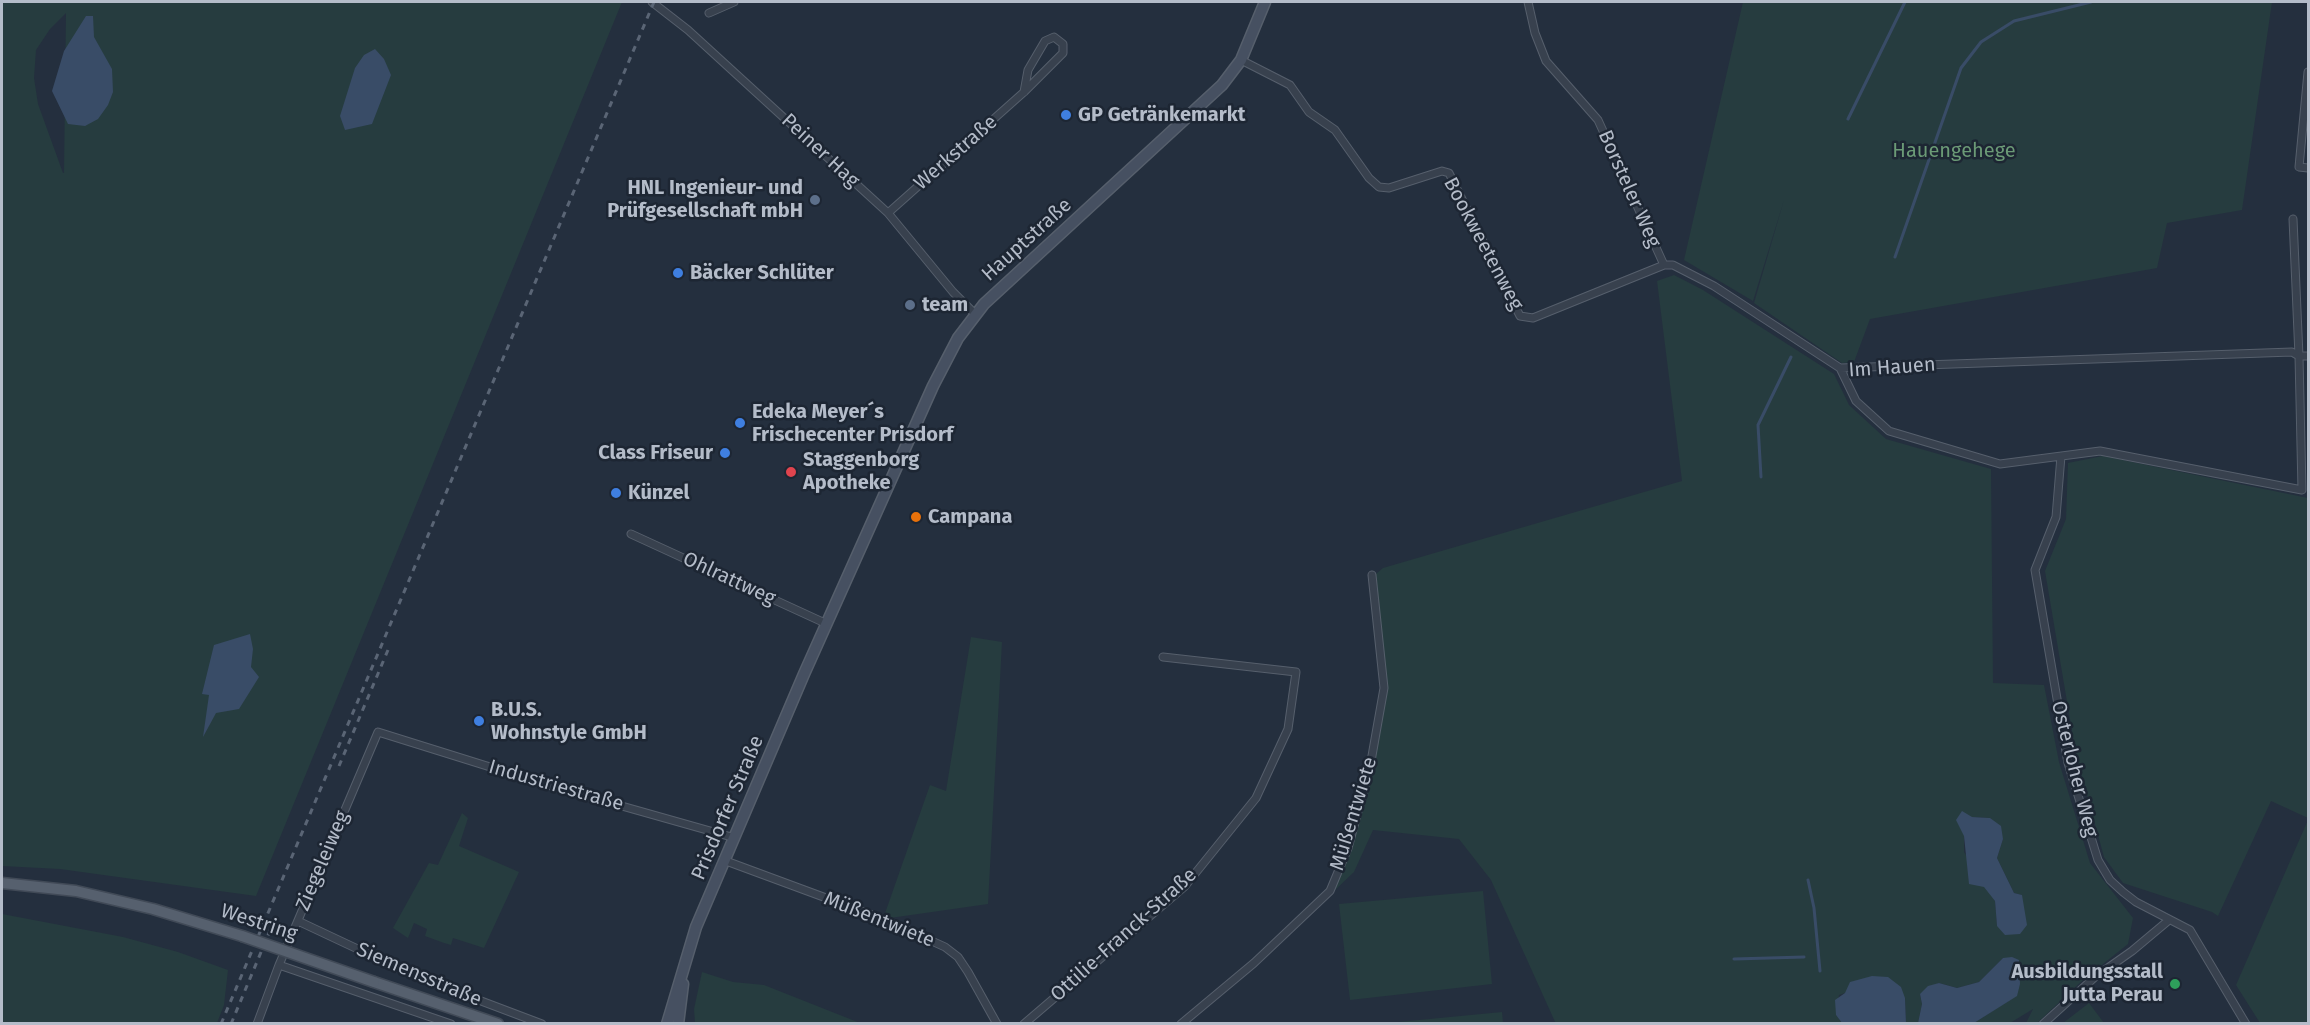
<!DOCTYPE html>
<meta charset="utf-8">
<style>
body{margin:0}
#map{position:relative;width:2310px;height:1025px;overflow:hidden;background:#242f3e;font-family:"Fira Sans",sans-serif}
canvas{display:block}
.frame{position:absolute;inset:0;border:3px solid #b4bcc9;pointer-events:none}
</style>
<div id="map">
<canvas width="2310" height="1025"></canvas>
<div class="frame"></div>
</div>
<script>
const context = document.querySelector('canvas').getContext('2d');
context.lineJoin = 'round';
function paint(path, color) {
  context.fillStyle = color;
  context.fill(path, 'evenodd');
}
function poly(rows) {
  const path = new Path2D();
  for (const r of rows) {
    path.moveTo(r[0], r[1]);
    for (let i = 2; i < r.length; i += 2) path.lineTo(r[i], r[i + 1]);
  }
  return path;
}
function strokePath(path, color, width, dash) {
  context.strokeStyle = color;
  context.lineWidth = width;
  context.lineCap = dash ? 'butt' : 'round';
  context.setLineDash(dash || []);
  context.stroke(path);
}
function write(font, color, halo, rows, align = 'center') {
  context.font = font + ' "Fira Sans",sans-serif';
  context.lineWidth = 5;
  context.setLineDash([]);
  context.textBaseline = 'middle';
  context.strokeStyle = halo;
  context.fillStyle = color;
  for (const [text, x, y, turn = 0] of rows) {
    context.save();
    context.translate(x, y);
    context.rotate((+turn || 0) * Math.PI / 180);
    context.textAlign = isNaN(turn) ? turn : align;
    if (halo) context.strokeText(text, 0, 0);
    context.fillText(text, 0, 0);
    context.restore();
  }
}
paint(poly([
 [2,2,622,2,256,896,60,869,2,866],
 [66,13,64,173,63,173,38,104,34,78,36,50,50,29],
 [1743,2,2272,2,2242,210,2167,223,2157,268,1870,319,1854,362,1842,363,1754,303,1784,200,1753,301,1684,260],
 [1674,275,1703,290,1834,374,1849,405,1886,439,1991,469,1993,683,2044,685,2059,762,2090,863,2133,918,2128,944,2083,980,2037,1023,2026,1023,2033,1009,2010,1023,1974,1023,2017,995,2003,958,1979,982,1957,988,1939,983,1920,994,1922,1004,1918,1023,1906,1023,1905,998,1845,993,1839,995,1836,1015,1842,1023,1556,1024,1491,880,1459,839,1373,830,1354,872,1332,893,1351,848,1387,688,1376,574,1383,568,1682,481,1657,281],
 [1972,817,1990,818,2003,839,1997,858,2014,893,2022,895,1997,926,1995,901,1964,852,1964,836],
 [2103,456,2308,498,2308,818,2271,801,2218,916,2212,912,2123,883,2104,857,2076,755,2045,571,2066,519,2068,463],
 [971,637,1002,642,988,904,883,919,930,785,946,791],
 [462,813,468,818,459,846,519,872,484,948,453,938,451,945,444,943,425,936,427,929,414,923,408,938,393,928,429,863,438,865],
 [2308,820,2308,1023,2260,1023,2236,985],
 [1483,891,1492,984,1350,1000,1339,904],
 [2,914,123,937,178,952,228,970,224,1005,217,1023,2,1023],
 [702,972,733,982,764,985,860,1023,695,1023,694,1009],
 [2089,1003,2104,1023,2063,1023],
 [1502,1012,1503,1023,1388,1023]
]), '#263c3f');
paint(poly([
 [86,16,93,16,94,37,112,69,113,92,108,105,98,119,85,126,68,124,52,91,64,51],
 [375,49,384,59,391,75,372,124,345,130,340,116,355,68,364,55],
 [250,634,253,649,251,667,259,677,239,709,216,713,203,737,209,695,202,694,214,645],
 [1962,811,1972,817,1990,818,2001,826,2003,839,1997,858,2014,893,2022,895,2027,925,2020,934,2005,935,1997,926,1995,901,1984,887,1969,884,1964,836,1956,820],
 [2012,957,2019,960,2020,984,2017,996,1974,1023,1918,1023,1922,1004,1920,994,1928,986,1939,983,1957,988,1979,982,2003,958],
 [1872,976,1888,977,1901,987,1905,998,1906,1023,1842,1023,1836,1015,1835,1000,1845,993,1850,982]
]), '#394c67');
strokePath(poly([
 [1848,119,1905,2],
 [1895,257,1961,68,1981,42,2014,21,2091,2],
 [1761,477,1758,425,1791,357],
 [1808,880,1814,908,1820,971],
 [1734,959,1804,957]
]), '#394c67', 3);
const street = poly([
 [652,2,688,30,888,213,953,292,975,314],
 [1528,2,1535,33,1546,61,1598,120,1664,265,1673,265,1714,286,1840,368],
 [709,13,734,2],
 [1241,60,1290,85,1309,112,1335,130,1369,178,1379,187,1389,188,1442,171,1449,173,1520,316,1533,318,1664,265],
 [2308,72,2299,167,2308,168],
 [888,213,1024,92,1063,53,1063,44,1054,37,1045,41,1028,70,1024,92],
 [2293,219,2299,356,2302,490,2100,451,2000,464,1889,431,1856,401,1840,368,2292,352,2299,356,2308,356],
 [2061,456,2056,517,2035,570,2068,763,2098,860,2110,880,2123,892,2136,902,2190,930,2246,1024],
 [631,534,827,624],
 [726,861,883,919,945,947,958,957,968,972,997,1024],
 [298,921,415,976,542,1024],
 [279,965,451,1024],
 [257,1024,279,965,378,732,551,786,735,838],
 [1024,1024,1185,886,1256,798,1288,729,1296,672,1163,657],
 [1181,1024,1254,963,1330,891,1348,848,1370,767,1384,688,1372,575],
 [2043,1024,2095,977,2132,951,2169,920]
]);
const secondary = poly([
 [667,1024,696,927,804,674,933,386,958,338,984,304,1222,85,1241,60,1265,2],
 [678,1024,683,984]
]);
const primary = poly([
 [2,883,76,891,153,909,242,936],
 [374,982,498,1024]
]);
strokePath(street, '#565f6c', 9);
strokePath(secondary, '#565f6c', 13);
strokePath(primary, '#414a57', 13);
strokePath(street, '#38414e', 7);
strokePath(secondary, '#465061', 10);
strokePath(primary, '#56606e', 10);
strokePath(poly([
 [339,766,388,650],
 [221,1024,654,2],
 [231,1024,274,921]
]), '#5a6575', 3, [6, 6]);
const primaryBridge = poly([
 [242,936,374,982]
]);
strokePath(primaryBridge, '#414a57', 13, []);
strokePath(primaryBridge, '#56606e', 10);
for (const [x, y, r, color] of [
 [1066,115,6,"#3f7fe0"],
 [815,200,6,"#5c6f8a"],
 [678,273,6,"#3f7fe0"],
 [910,305,6,"#5c6f8a"],
 [740,423,6,"#3f7fe0"],
 [725,453,6,"#3f7fe0"],
 [791,472,6,"#e0444e"],
 [616,493,6,"#3f7fe0"],
 [916,517,6,"#e8710a"],
 [479,721,6,"#3f7fe0"],
 [2175,984,6,"#2e9e5b"]
]) {
  const dot = new Path2D();
  dot.arc(x, y, r, 0, 2 * Math.PI);
  context.fillStyle = color;
  context.fill(dot);
  strokePath(dot, '#1d2633', 2);
}
write('bold 20px', '#b4bcc9', '#1d2633', [
 ["GP Getränkemarkt",1078,115],
 ["HNL Ingenieur- und",803,188,"right"],
 ["Prüfgesellschaft mbH",803,211,"right"],
 ["Bäcker Schlüter",690,273],
 ["team",922,305],
 ["Edeka Meyer´s",752,412],
 ["Frischecenter Prisdorf",752,435],
 ["Class Friseur",713,453,"right"],
 ["Staggenborg",803,460],
 ["Apotheke",803,483],
 ["Künzel",628,493],
 ["Campana",928,517],
 ["B.U.S.",491,710],
 ["Wohnstyle GmbH",491,733],
 ["Ausbildungsstall",2163,972,"right"],
 ["Jutta Perau",2163,995,"right"]
], 'left');
write('20px', '#b4bcc9', '#1d2633', [
 ["Peiner Hag",820,151,43],
 ["Werkstraße",956,153,-41],
 ["Borsteler Weg",1629,189,66],
 ["Hauptstraße",1027,240,-42],
 ["Bookweetenweg",1483,244,62],
 ["Im Hauen",1892,368,-4],
 ["Ohlrattweg",729,579,25],
 ["Osterloher Weg",2074,769,76],
 ["Industriestraße",556,786,16],
 ["Prisdorfer Straße",728,808,-67],
 ["Müßentwiete",1354,814,-73],
 ["Ziegeleiweg",323,861,-67],
 ["Müßentwiete",879,920,22],
 ["Westring",259,923,18],
 ["Ottilie-Franck-Straße",1124,935,-42],
 ["Siemensstraße",419,975,23]
]);
write('20px', '#6b9a76', '#1d2633', [
 ["Hauengehege",1954,151]
]);
</script>
